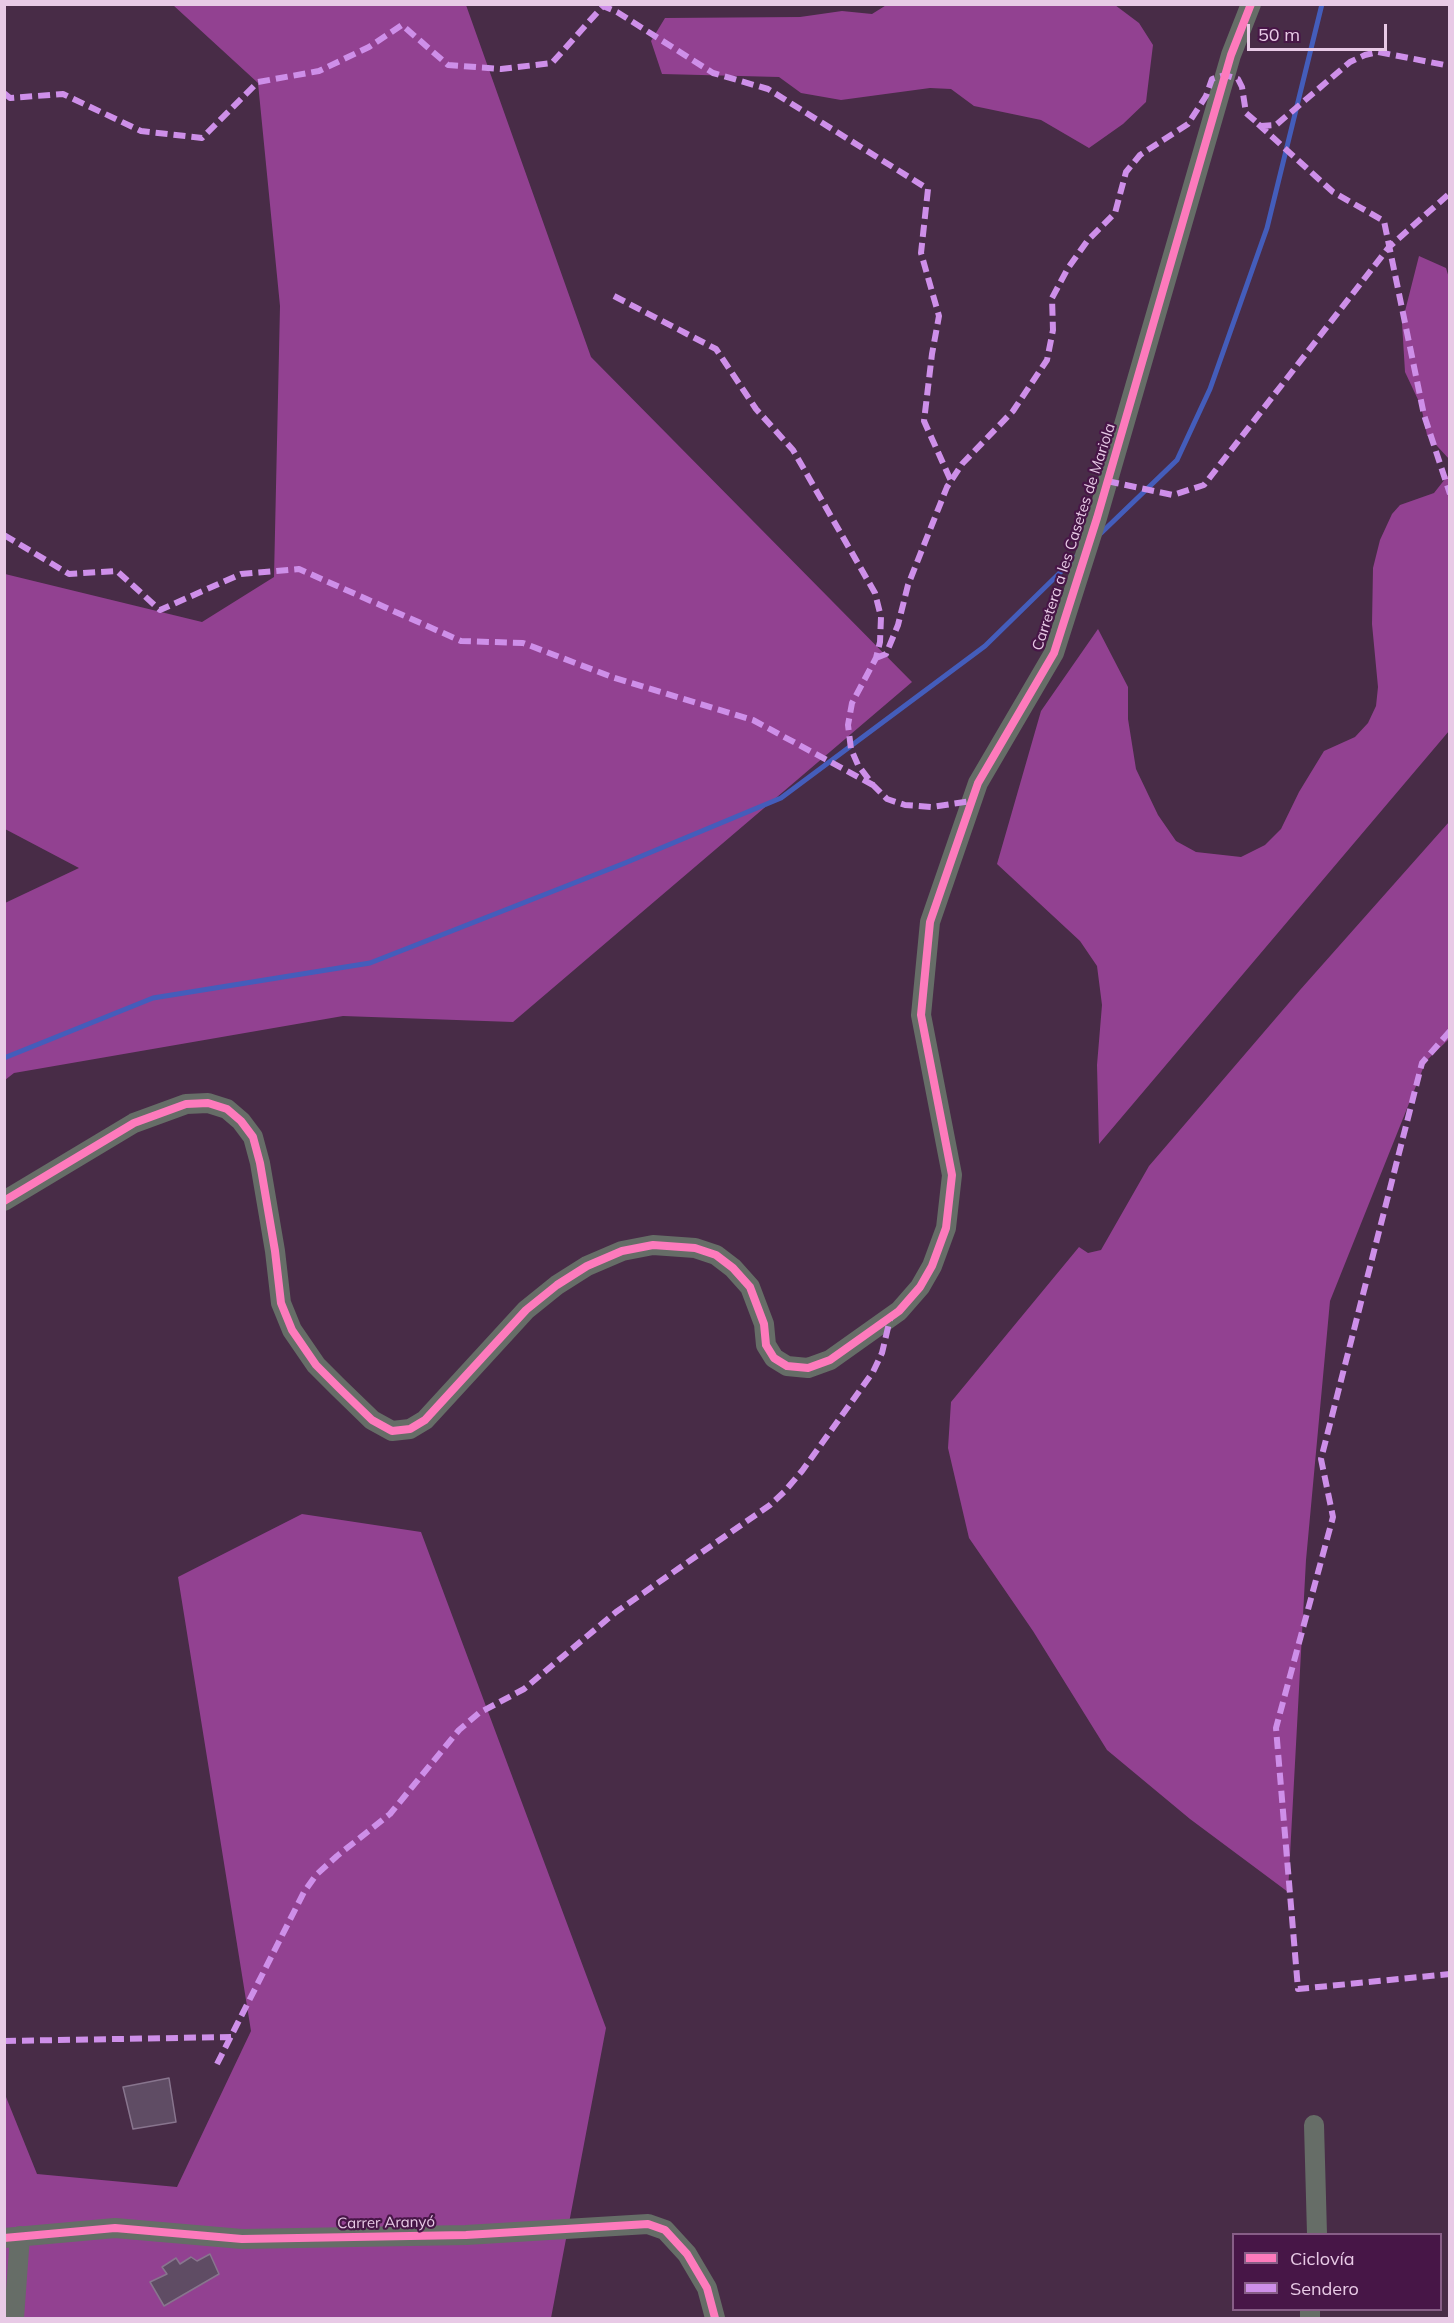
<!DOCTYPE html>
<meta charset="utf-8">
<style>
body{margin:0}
#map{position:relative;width:1454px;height:2323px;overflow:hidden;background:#482c47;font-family:Mulish,sans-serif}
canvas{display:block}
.frame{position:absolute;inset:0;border:6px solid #e8cae6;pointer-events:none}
.legend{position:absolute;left:1232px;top:2233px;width:210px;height:78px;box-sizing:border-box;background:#471647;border:2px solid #875e87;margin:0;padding:8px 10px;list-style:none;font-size:18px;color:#e8cae6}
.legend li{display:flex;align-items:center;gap:12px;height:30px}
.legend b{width:30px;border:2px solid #875e87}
.scale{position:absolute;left:1247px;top:24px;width:140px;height:27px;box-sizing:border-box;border:3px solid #e8cae6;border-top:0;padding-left:8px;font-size:18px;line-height:21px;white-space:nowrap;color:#e8cae6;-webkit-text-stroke:4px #471647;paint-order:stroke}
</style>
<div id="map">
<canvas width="1454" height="2323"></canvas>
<div class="frame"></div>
<ul class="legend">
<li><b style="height:8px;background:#fd7abc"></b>Ciclovía</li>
<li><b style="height:8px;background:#ce8fe9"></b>Sendero</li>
</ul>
<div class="scale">50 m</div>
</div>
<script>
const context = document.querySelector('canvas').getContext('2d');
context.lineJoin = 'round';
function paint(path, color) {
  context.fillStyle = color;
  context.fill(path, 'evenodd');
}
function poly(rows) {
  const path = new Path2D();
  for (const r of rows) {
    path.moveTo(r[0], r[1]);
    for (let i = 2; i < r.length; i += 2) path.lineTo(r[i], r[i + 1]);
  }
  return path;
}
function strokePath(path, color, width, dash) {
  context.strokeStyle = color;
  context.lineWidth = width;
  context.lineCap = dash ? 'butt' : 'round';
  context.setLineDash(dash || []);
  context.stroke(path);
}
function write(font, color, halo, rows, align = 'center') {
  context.font = font + ' Mulish,sans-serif';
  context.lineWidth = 4.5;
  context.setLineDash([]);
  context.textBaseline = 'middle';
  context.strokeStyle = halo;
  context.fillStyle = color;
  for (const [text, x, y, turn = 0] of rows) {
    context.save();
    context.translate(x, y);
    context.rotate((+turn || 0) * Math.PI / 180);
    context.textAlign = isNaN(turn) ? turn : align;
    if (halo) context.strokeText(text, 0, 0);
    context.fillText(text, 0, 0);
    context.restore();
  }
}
paint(poly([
 [888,4,1115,5,1139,23,1153,45,1146,102,1123,124,1089,148,1041,120,974,106,951,89,930,88,841,100,801,93,779,77,662,74,651,41,665,18,800,17,842,11,872,14],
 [173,5,466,5,591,357,912,682,513,1022,343,1016,14,1073,5,1080,5,903,79,868,5,829,5,574,202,622,274,577,280,306,258,83],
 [1419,256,1446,268,1449,278,1449,459,1427,435,1421,406,1405,372,1402,323],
 [1449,474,1449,731,1099,1144,1097,1065,1102,1005,1097,966,1080,941,997,864,1041,711,1098,629,1128,687,1128,719,1136,769,1158,815,1176,841,1196,852,1241,857,1265,845,1281,829,1299,792,1324,751,1355,737,1368,723,1376,706,1378,687,1372,624,1373,568,1380,540,1392,514,1400,505,1434,493],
 [1449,822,1449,1039,1426,1061,1330,1301,1306,1560,1288,1892,1190,1819,1107,1750,1033,1631,969,1538,948,1448,951,1402,1079,1247,1088,1253,1101,1250,1149,1166,1300,990],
 [302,1514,421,1532,606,2028,551,2318,5,2318,4,2092,37,2174,177,2187,251,2031,178,1577]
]), '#924191');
strokePath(poly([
 [1098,536,1177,460,1210,389,1267,228,1322,4],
 [4,1058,153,998,370,963,625,863,781,798,985,646,1078,555]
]), '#445dbb', 5);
const building = poly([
 [169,2078,176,2122,133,2129,123,2087,169,2078],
 [210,2254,219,2274,164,2306,150,2282,167,2274,162,2267,176,2258,180,2264,191,2257,197,2261,210,2254]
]);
paint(building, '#5f4c64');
strokePath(building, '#88758e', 1.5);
strokePath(poly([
 [4,1201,134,1123,186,1104,208,1103,227,1109,241,1121,253,1137,260,1163,275,1251,281,1303,292,1330,316,1365,338,1387,372,1420,392,1431,410,1429,425,1420,526,1310,557,1285,587,1266,622,1251,653,1245,695,1248,716,1255,733,1268,750,1287,764,1324,766,1345,774,1358,787,1366,808,1368,830,1360,899,1311,920,1287,932,1266,946,1228,952,1175,921,1015,930,922,978,783,1054,653,1097,518,1231,55,1251,4],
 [1314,2125,1317,2234],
 [4,2238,115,2228,242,2239,466,2235,648,2224,665,2230,687,2254,707,2288,715,2318],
 [1310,2310,1310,2318],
 [14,2318,20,2236]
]), '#666d67', 20);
strokePath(poly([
 [4,93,10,98,63,94,141,131,202,138,258,82,319,71,369,47,402,25,448,65,501,69,552,63,603,6,617,12,713,73,768,89,928,189,921,253,939,316,932,354,924,421,951,481],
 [1258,124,1333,192,1384,221,1424,415,1450,494],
 [614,296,716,349,756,409,793,450,875,593,881,617,880,642,876,658,852,703,848,725,851,749,858,765,873,785,887,799,905,805,931,807,972,801],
 [1107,481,1173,495,1204,485,1389,247,1450,193],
 [4,535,69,574,117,571,160,610,241,574,299,569,461,641,523,643,612,677,753,720,873,785],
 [876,658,886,654,898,625,908,585,947,487,962,464,1013,411,1047,360,1053,330,1052,298,1068,268,1088,240,1115,213,1126,172,1140,155,1188,124,1206,96,1212,79,1225,75,1238,79,1242,87,1246,113,1261,126,1276,125,1350,62,1365,55,1378,52,1450,66],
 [1450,1031,1422,1063,1321,1459,1333,1517,1276,1728,1298,1989,1450,1974],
 [4,2041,231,2037],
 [217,2064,304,1892,316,1875,337,1856,390,1814,459,1730,479,1713,524,1689,616,1612,770,1505,784,1492,802,1471,873,1372,882,1353,890,1319]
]), '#ce8fe9', 6, [12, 6]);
strokePath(poly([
 [4,1201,134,1123,186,1104,208,1103,227,1109,241,1121,253,1137,260,1163,275,1251,281,1303,292,1330,316,1365,338,1387,372,1420,392,1431,410,1429,425,1420,526,1310,557,1285,587,1266,622,1251,653,1245,695,1248,716,1255,733,1268,750,1287,764,1324,766,1345,774,1358,787,1366,808,1368,830,1360,899,1311,920,1287,932,1266,946,1228,952,1175,921,1015,930,922,978,783,1054,653,1097,518,1231,55,1251,4],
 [4,2238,115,2228,242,2239,466,2235,648,2224,665,2230,687,2254,707,2288,715,2318]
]), '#fd7abc', 8);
write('15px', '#e8cae6', '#471647', [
 ["Carretera a les Casetes de Mariola",1074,537,-72],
 ["Carrer Aranyó",386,2223,-1]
]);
</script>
